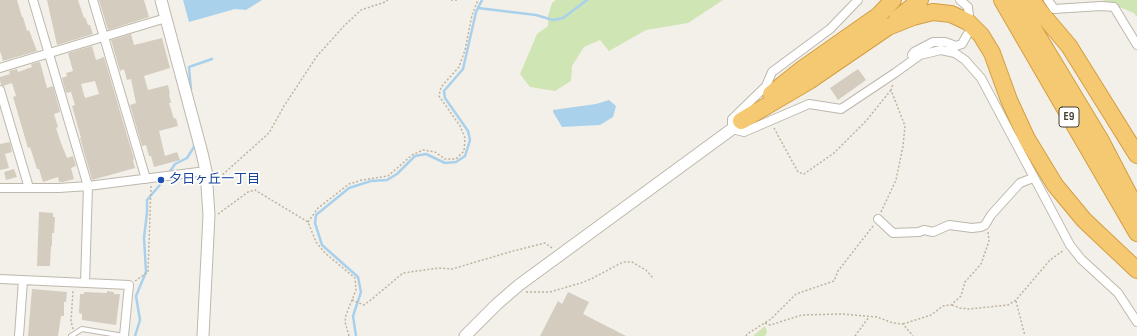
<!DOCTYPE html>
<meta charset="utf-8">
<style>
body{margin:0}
canvas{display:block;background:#f3f0e9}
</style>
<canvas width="1137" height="336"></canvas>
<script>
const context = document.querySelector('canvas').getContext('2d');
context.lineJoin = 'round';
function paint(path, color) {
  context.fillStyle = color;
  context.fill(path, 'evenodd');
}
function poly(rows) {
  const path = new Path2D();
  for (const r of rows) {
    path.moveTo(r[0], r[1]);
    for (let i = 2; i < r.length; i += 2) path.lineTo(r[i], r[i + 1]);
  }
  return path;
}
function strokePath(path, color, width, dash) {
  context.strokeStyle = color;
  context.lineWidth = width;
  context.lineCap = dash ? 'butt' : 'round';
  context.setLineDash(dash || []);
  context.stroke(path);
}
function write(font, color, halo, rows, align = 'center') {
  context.font = font + ' "Sofia Sans Condensed","Noto Sans JP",sans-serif';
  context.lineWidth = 3.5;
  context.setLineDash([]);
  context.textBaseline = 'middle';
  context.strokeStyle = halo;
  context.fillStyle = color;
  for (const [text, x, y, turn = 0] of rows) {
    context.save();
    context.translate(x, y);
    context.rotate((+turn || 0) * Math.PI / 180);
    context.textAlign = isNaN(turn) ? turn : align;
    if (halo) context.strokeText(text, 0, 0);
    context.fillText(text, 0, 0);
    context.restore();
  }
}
paint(poly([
 [556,0,723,0,688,23,646,30,609,51,600,40,584,47,572,66,571,81,555,91,530,87,520,74,537,34,548,26,548,16,552,3],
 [1102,0,1137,0,1137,17,1134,13],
 [765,326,767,332,765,336,753,336]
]), '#cfe5b4');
paint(poly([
 [183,0,262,0,246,10,235,9,189,22],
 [609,100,616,106,613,117,600,125,562,127,553,112,553,110,596,104]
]), '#a9d1ec');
strokePath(poly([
 [478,8,536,15,553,20,563,18,587,0],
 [191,90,189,67,212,59],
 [169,173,175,164,187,158,194,147,194,141],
 [135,336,140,320,136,296,146,272,144,238,147,213,147,200,165,179],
 [356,336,353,316,361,292,358,277,322,245,315,223,316,215,349,188,371,181,387,180,397,174,415,156,426,154,445,163,456,162,465,156,470,140,468,131,445,98,444,91,463,69,476,12,482,0]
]), '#a9d1ec', 2.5);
paint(poly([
 [0,0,17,0,22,17,23,17,27,31,29,30,37,51,3,61,0,51],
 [47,0,78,0,84,18,85,17,88,25,90,25,93,34,57,45],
 [99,0,144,0,149,17,108,30],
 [131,34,134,45,162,38,170,68,144,76,148,90,168,85,170,94,169,94,171,103,169,103,174,119,176,118,178,126,159,131,165,156,177,152,180,160,154,167,151,156,149,156,146,145,142,146,130,105,136,103,131,79,127,80,124,69,120,71,111,40],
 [92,46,96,60,104,57,134,159,133,160,135,168,92,180,80,138,81,138,72,106,75,105,71,92,66,93,62,78,67,76,66,73,73,71,68,53],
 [95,81,99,94,85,98,81,84],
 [40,62,47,88,53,86,60,112,54,114,58,127,56,128,61,143,67,158,73,156,76,166,71,168,74,179,63,182,59,182,58,177,43,182,39,169,37,169,30,147,28,148,13,97,16,96,12,83,3,86,1,85,0,80,0,77,10,74,9,71,17,69,18,72,32,67,31,64],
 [858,69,866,80,838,100,830,88],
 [10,142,12,152,5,154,9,168,0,170,0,144],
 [14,169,17,177,6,180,4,172],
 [39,212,53,213,53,217,55,217,54,233,52,233,52,246,51,246,50,266,37,266],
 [32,289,67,292,66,302,64,302,64,316,61,316,58,336,28,336],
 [107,291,114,292,114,294,120,294,116,325,82,320,82,314,79,313,80,294,84,294,84,292,107,293],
 [568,292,589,302,583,314,626,336,540,336,558,301,562,304]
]), '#d4ccbf');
const service = poly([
 [71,336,82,329,124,336]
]);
const minor = poly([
 [33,0,88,186,85,283],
 [93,0,146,179],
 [858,0,830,29,772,72,766,86,732,119,732,129,744,132,809,104,841,109,895,73,920,55,941,50,955,53,965,60,981,78,1070,245,1081,259,1118,293,1137,322],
 [960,0,968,7,969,16],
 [1048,0,1054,9,1101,6,1114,7,1137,45],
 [912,55,914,52,933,42,945,42,956,46,962,44,967,35],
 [0,68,166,18],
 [0,90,29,188],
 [0,188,59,188,88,186,206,171],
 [878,219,893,233,919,232,924,230,933,232,949,225,972,228,981,227,985,225,991,215,1020,183,1033,178],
 [0,279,129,285,124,336],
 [19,336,23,280]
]);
const tertiary = poly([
 [161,0,202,153,206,171,209,215,203,336],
 [465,336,497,304,519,285,732,129]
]);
const motorway = poly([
 [1002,0,1137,233],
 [1016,0,1101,141,1137,210],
 [1032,0,1041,13,1069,46,1137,155],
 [897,19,920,0],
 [771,94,802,69,879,15,893,0],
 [741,121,809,81,888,27,913,17,933,12,951,14,968,22,981,35,992,53,1009,100,1027,139,1055,185,1084,220,1137,270]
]);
strokePath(service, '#beb8ac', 6);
strokePath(minor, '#beb8ac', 10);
strokePath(tertiary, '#beb8ac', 13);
strokePath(motorway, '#d49e42', 18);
strokePath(poly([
 [451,0,458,0],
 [774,128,798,172,804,174,834,153,866,121,891,90],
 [216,179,220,177,269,133,284,106,317,56,344,26,361,10,385,2,388,0],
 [881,212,896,180,903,146,905,126,891,90,893,84],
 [218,214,248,192,255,190,308,222,316,242,325,253,355,278,356,290,352,300,364,305,372,299,403,273,439,268,452,269,513,251,545,243,552,248],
 [308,222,318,208,349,184,362,180,388,176,412,155,423,150,435,152,445,159,456,159,464,151,465,138,460,126,439,96,441,87,459,67,465,50,472,15,478,0],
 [135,281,148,272,151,186],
 [526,292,550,292,581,283,591,279,623,262,632,262,646,270,653,278],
 [1016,301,1025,336],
 [952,305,960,308,969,309,1008,305,1016,300,1050,260,1064,250],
 [765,323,770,325,802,315,842,314,877,317,893,323,903,324,913,336],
 [903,324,931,315,943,306,951,305,961,296,965,282,981,264,989,241,988,232],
 [73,329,71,321,73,291],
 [349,336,345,322,346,315,352,300],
 [746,336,747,334,771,319,796,294,834,281,838,271,873,226],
 [855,336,869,317]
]), '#bfb39e', 1.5, [2, 2]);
strokePath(service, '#fff', 4);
strokePath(minor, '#fff', 8);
strokePath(tertiary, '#fff', 11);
strokePath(motorway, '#f5c972', 16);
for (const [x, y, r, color] of [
 [161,180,4,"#1a4fb4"]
]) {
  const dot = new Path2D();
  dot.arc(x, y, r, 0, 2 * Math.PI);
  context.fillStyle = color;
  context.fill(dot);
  strokePath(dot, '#fff', 1.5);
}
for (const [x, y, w] of [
 [1069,117,20]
]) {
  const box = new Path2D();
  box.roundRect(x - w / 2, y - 10, w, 20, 3);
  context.fillStyle = '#fff';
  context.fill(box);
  strokePath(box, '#464137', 1);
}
write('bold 12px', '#464137', null, [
 ["E9",1069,117]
]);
write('13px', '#164399', '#fff', [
 ["夕日ヶ丘一丁目",169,180]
], 'left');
</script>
